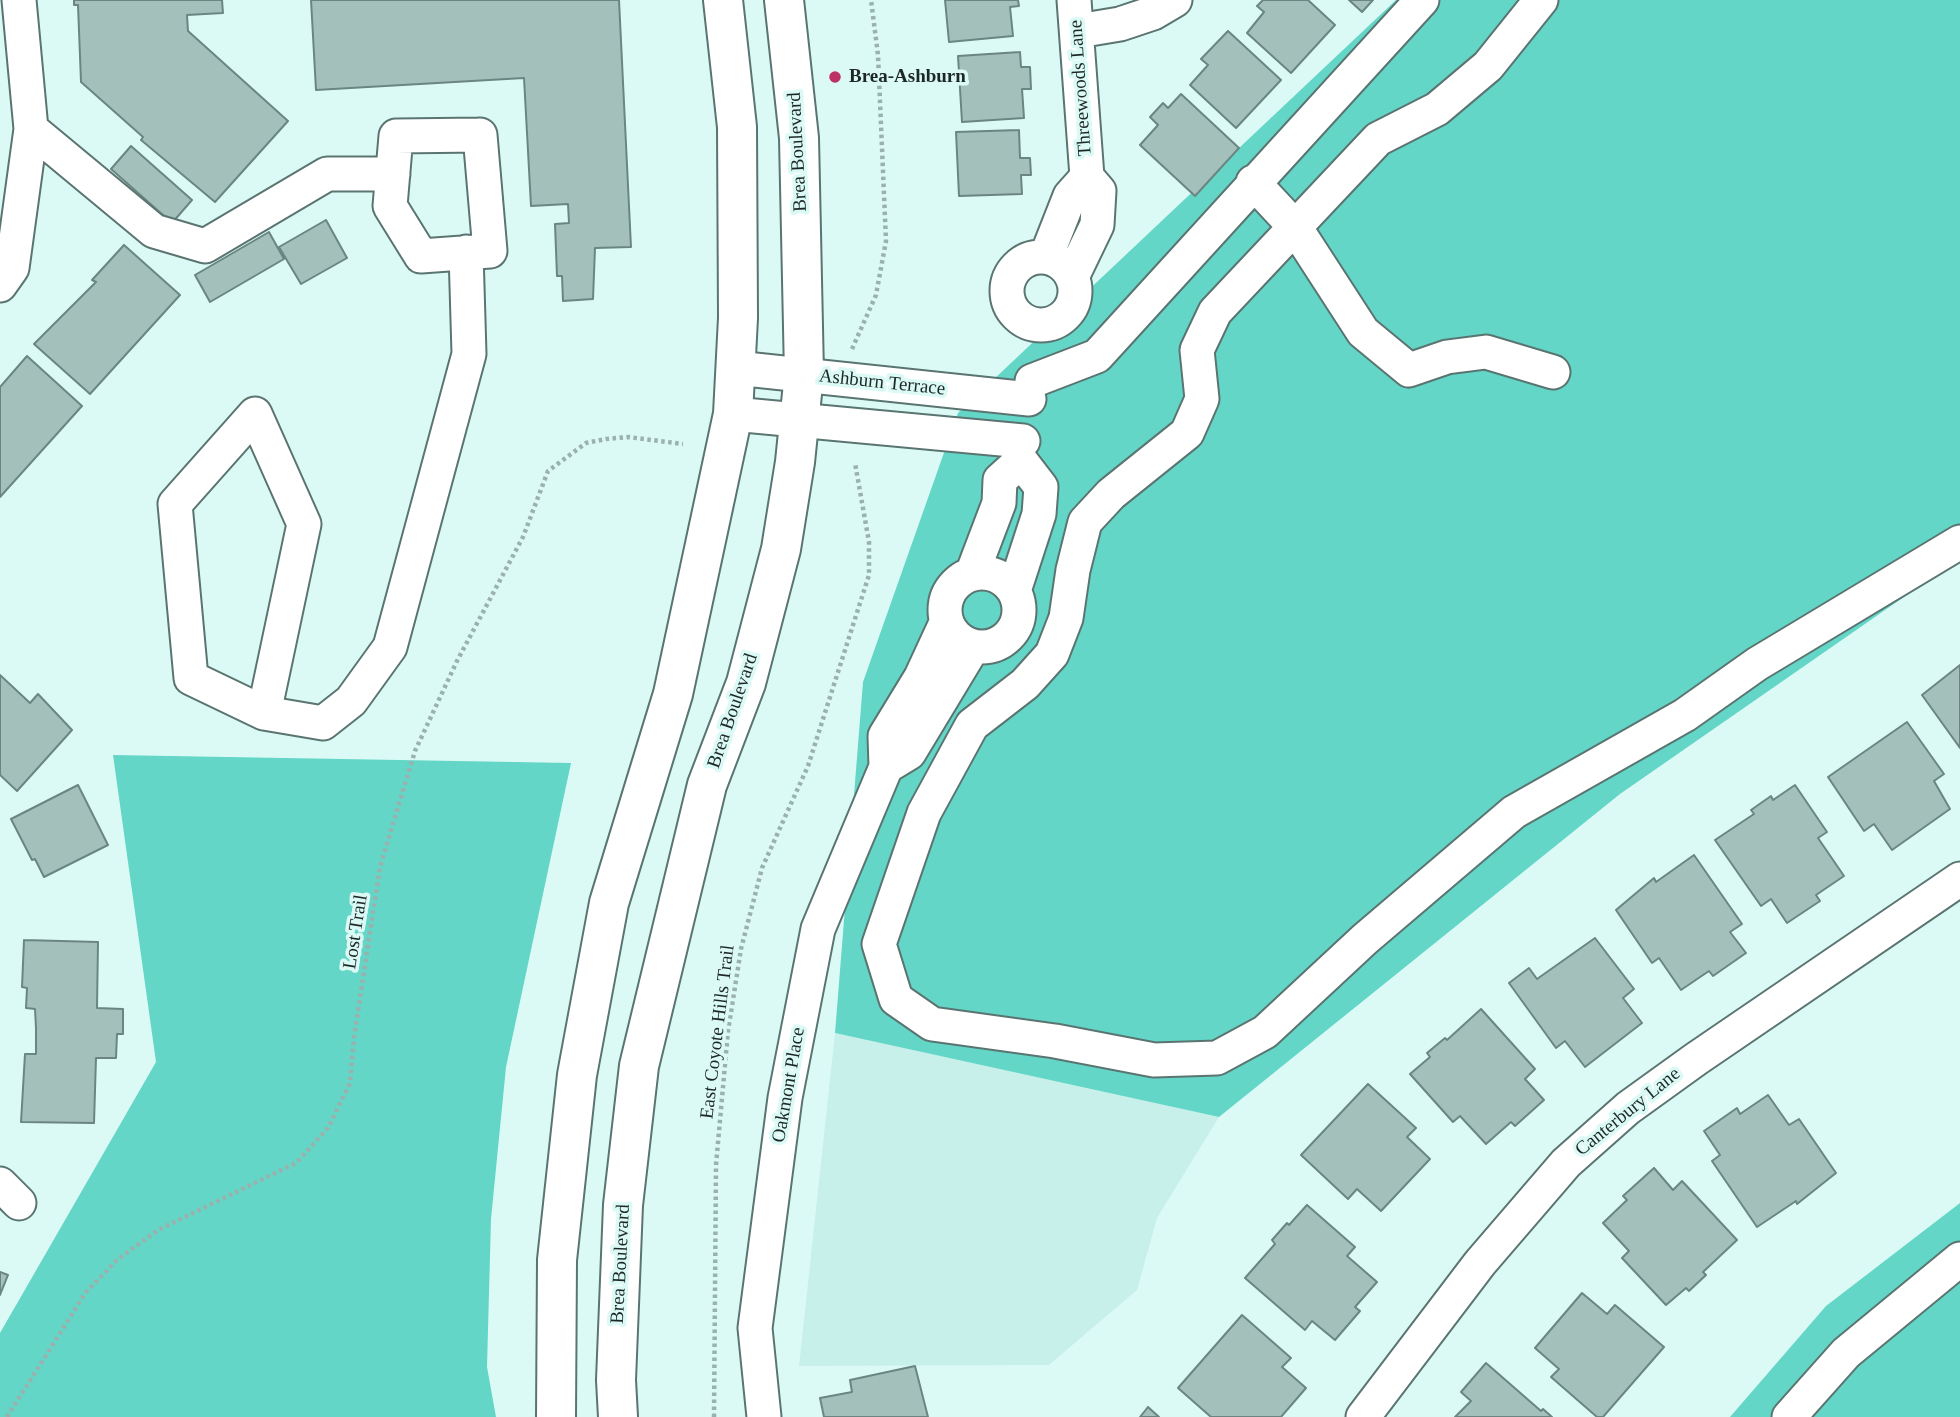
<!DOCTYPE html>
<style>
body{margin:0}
canvas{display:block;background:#dcfaf5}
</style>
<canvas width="1960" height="1417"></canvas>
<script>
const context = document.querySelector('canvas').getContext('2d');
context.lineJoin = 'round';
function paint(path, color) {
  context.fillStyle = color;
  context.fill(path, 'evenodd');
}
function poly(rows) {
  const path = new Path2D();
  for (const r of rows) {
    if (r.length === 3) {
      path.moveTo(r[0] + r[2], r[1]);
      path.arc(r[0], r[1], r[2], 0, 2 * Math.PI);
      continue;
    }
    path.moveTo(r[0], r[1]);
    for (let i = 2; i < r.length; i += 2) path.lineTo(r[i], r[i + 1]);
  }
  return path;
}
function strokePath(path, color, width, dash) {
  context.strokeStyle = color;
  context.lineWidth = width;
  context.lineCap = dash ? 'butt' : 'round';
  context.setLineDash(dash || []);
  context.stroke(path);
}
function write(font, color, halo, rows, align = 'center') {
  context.font = font + ' Georgia,serif';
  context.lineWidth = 7;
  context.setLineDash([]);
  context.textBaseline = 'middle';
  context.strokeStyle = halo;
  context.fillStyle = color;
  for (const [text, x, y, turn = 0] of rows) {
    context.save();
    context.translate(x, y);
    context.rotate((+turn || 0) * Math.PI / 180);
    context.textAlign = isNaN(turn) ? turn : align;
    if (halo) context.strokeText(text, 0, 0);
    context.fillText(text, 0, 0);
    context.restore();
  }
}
paint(poly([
 [835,1033,1219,1117,1157,1218,1137,1290,1049,1365,799,1366]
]), '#c8f0ea');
paint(poly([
 [1396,0,1960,0,1960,558,1620,794,1219,1117,835,1033,863,682,958,413],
 [113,755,571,763,506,1067,491,1219,487,1367,496,1417,0,1417,0,1333,156,1062],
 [1960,1203,1960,1417,1730,1417,1826,1306]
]), '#64d6c7');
const building = poly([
 [74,0,222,0,223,13,187,15,188,31,288,121,215,202,141,140,143,137,81,82,78,5,74,5,74,0],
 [311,0,619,0,631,247,595,248,593,299,563,301,562,276,557,276,555,224,569,223,568,204,531,206,524,78,316,90,311,0],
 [945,0,1018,0,1019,6,1010,7,1013,36,949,42,945,0],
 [1263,0,1308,0,1335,25,1291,73,1247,33,1264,12,1257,6,1263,0],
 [1349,0,1373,0,1362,12,1349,0],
 [1228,31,1281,80,1236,128,1190,85,1208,65,1201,59,1228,31],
 [1020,52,1021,67,1030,67,1031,89,1022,89,1024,118,962,122,958,56,1020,52],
 [1181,94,1239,148,1195,196,1140,145,1158,125,1150,117,1163,103,1168,108,1181,94],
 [1019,130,1020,158,1030,158,1031,175,1021,175,1022,194,959,196,956,132,1019,130],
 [131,146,192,200,172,223,111,169,131,146],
 [326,220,347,258,301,284,279,247,326,220],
 [269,232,284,259,210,302,195,275,269,232],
 [124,245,180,295,90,394,34,344,96,282,92,280,124,245],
 [27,356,82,406,0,497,0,387,27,356],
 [1960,665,1960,748,1922,695,1960,665],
 [0,675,30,703,38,694,72,730,17,791,0,775,0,675],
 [1907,722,1944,774,1934,781,1950,809,1892,850,1874,824,1864,831,1828,777,1907,722],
 [78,785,108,845,44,877,35,859,32,860,11,819,78,785],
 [1795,785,1827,832,1818,838,1844,876,1816,895,1820,901,1787,923,1771,899,1761,906,1715,840,1754,814,1751,810,1771,796,1773,800,1795,785],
 [1694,855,1742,924,1730,932,1746,953,1713,976,1709,971,1681,990,1659,958,1652,963,1616,910,1654,878,1656,882,1694,855],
 [1595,938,1634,989,1623,998,1642,1023,1585,1067,1565,1041,1556,1048,1509,983,1529,968,1537,979,1595,938],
 [24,940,98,942,97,1008,123,1009,123,1034,117,1034,116,1058,96,1058,94,1123,21,1122,25,1054,36,1054,36,1028,35,1009,26,1008,27,988,22,987,24,940],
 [1481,1009,1535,1069,1525,1079,1544,1100,1515,1126,1511,1122,1486,1144,1460,1116,1453,1122,1410,1074,1430,1057,1427,1053,1445,1038,1447,1040,1481,1009],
 [1368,1084,1416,1128,1407,1137,1430,1159,1381,1211,1357,1189,1348,1199,1301,1155,1368,1084],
 [1768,1095,1789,1125,1799,1119,1836,1173,1797,1204,1796,1201,1757,1227,1712,1161,1720,1155,1704,1131,1737,1108,1740,1114,1768,1095],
 [1654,1168,1673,1190,1682,1181,1737,1240,1703,1272,1706,1275,1689,1291,1686,1288,1666,1305,1622,1258,1629,1251,1603,1223,1627,1200,1623,1196,1654,1168],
 [1307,1205,1355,1247,1347,1256,1377,1282,1355,1307,1360,1311,1335,1340,1312,1321,1305,1330,1245,1278,1275,1244,1272,1240,1287,1223,1289,1225,1307,1205],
 [0,1272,8,1275,0,1295,0,1272],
 [1582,1293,1607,1314,1615,1305,1664,1347,1603,1417,1597,1417,1551,1377,1559,1369,1535,1348,1582,1293],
 [1242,1315,1291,1358,1282,1367,1306,1388,1281,1417,1211,1417,1178,1388,1242,1315],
 [1486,1363,1541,1411,1543,1409,1552,1417,1455,1417,1471,1401,1461,1392,1486,1363],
 [915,1366,928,1417,824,1417,820,1398,852,1392,850,1380,915,1366],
 [1148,1407,1159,1417,1140,1417,1148,1407]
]);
paint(building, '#a3c0bb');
strokePath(building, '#6b8682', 2);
const minor = poly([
 [1541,0,1488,66,1437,109,1378,139,1215,312,1197,350,1202,399,1187,433,1111,494,1085,522,1073,570,1066,618,1052,654,1025,684,972,725,924,813,879,944,896,999,932,1024,1055,1041,1154,1060,1217,1058,1265,1032,1365,939,1514,812,1685,715,1757,664,1960,542],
 [1078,31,1120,24,1153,13,1175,0],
 [31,129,154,231,205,246,327,174,393,174],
 [480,135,490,251,421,256,390,206,396,136,480,135],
 [1253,182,1295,227,1363,332,1409,370,1447,357,1486,352,1553,372],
 [1046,257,1070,196,1087,177],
 [1041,291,34],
 [1072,277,1097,225,1099,191,1087,177,1074,0],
 [0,285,12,268,31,129,19,0],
 [736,368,1029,399],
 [1032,381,1097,356,1422,0],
 [733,414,1023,441],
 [982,610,37],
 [972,574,999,503,1000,480,1021,461],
 [1014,591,1039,514,1041,487,1021,461],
 [264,713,304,524,255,414,175,504,191,678,264,713,323,723,351,701,390,647,469,354,466,252],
 [886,767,909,753,973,647],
 [0,1184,19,1203],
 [764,1417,755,1328,785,1098,818,929,886,767,885,736,921,677,946,623],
 [1363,1417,1480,1263,1566,1163,1628,1108,1696,1059,1960,879],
 [1789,1417,1846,1353,1960,1259]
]);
const major = poly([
 [556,1417,557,1260,577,1075,609,903,673,694,733,414,738,318,737,127,723,0],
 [618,1417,616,1380,623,1205,639,1066,707,785,746,683,781,549,795,462,804,374,799,138,784,0]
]);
strokePath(minor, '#5a7571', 37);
strokePath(major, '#5a7571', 42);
strokePath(poly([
 [852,349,876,295,886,241,878,55,871,0],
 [7,1417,86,1292,117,1260,158,1230,296,1163,328,1128,350,1083,354,1037,380,867,415,751,457,661,523,537,548,471,586,443,606,439,628,437,683,444],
 [714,1417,716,1165,728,1031,741,949,762,868,808,766,869,575,869,542,855,463]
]), '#9ab1ad', 4.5, [3.5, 3.5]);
strokePath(minor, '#fff', 33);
strokePath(major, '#fff', 38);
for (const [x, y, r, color] of [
 [835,77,7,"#bd3063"]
]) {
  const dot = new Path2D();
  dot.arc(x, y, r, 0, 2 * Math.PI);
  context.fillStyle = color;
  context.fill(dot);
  strokePath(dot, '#dcfaf5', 2.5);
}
write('bold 19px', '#1d2826', '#dcfaf5', [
 ["Brea-Ashburn",849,77]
], 'left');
write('19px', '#1d2826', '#dcfaf5', [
 ["Threewoods Lane",1081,88,-94],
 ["Brea Boulevard",798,152,-93],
 ["Ashburn Terrace",882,383,6],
 ["Brea Boulevard",733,711,-71],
 ["Lost Trail",356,932,-81],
 ["East Coyote Hills Trail",718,1032,-83],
 ["Oakmont Place",789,1085,-80],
 ["Canterbury Lane",1628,1112,-39],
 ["Brea Boulevard",621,1264,-87]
]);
</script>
